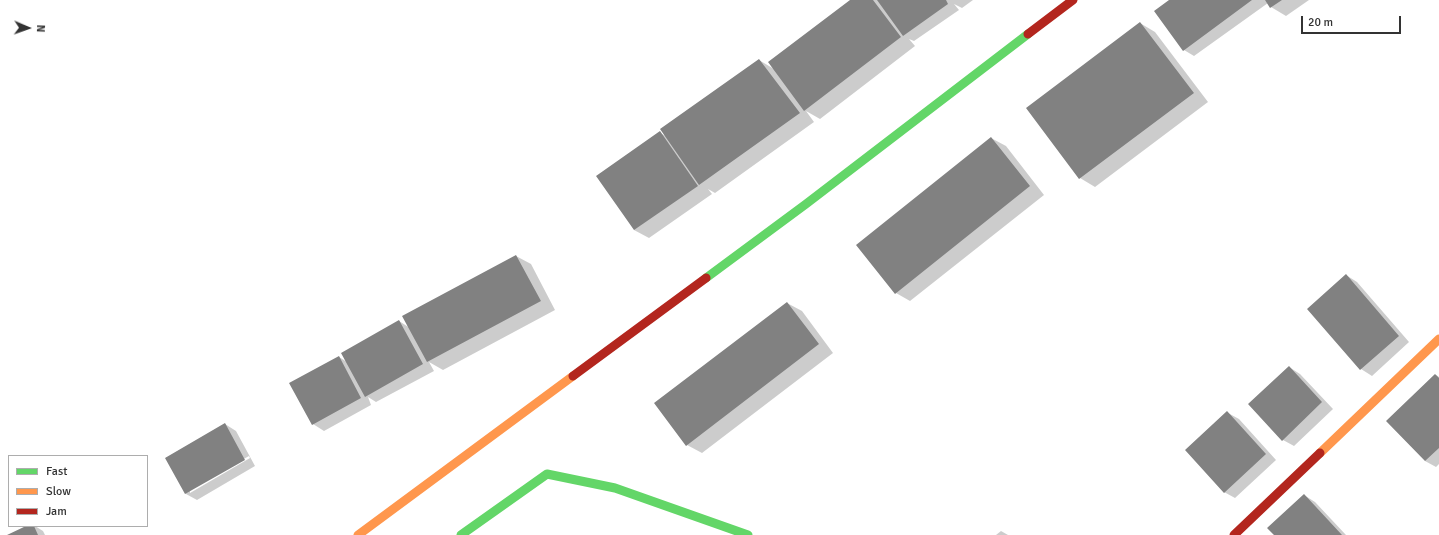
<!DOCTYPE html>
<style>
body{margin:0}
#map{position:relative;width:1439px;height:535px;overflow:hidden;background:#fff;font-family:Signika,sans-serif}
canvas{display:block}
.legend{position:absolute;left:8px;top:455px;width:140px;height:72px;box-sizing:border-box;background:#fff;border:1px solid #adadad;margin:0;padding:5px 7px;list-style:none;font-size:12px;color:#333}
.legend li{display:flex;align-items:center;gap:8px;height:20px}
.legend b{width:20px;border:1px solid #adadad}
.north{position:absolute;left:8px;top:8px;width:40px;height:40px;-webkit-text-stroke:3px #fff;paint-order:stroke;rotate:92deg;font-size:11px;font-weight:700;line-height:16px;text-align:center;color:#333}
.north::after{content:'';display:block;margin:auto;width:14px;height:18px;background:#333;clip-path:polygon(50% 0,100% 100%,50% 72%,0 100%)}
.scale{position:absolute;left:1301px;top:16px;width:100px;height:18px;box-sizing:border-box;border:2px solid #333;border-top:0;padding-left:5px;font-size:12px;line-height:14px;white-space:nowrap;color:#333;-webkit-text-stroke:3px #fff;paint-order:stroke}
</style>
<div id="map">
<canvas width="1439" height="535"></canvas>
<ul class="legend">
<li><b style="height:5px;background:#63d668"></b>Fast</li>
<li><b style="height:5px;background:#ff974d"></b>Slow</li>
<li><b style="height:5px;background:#b3261e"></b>Jam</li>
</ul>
<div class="north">N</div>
<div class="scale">20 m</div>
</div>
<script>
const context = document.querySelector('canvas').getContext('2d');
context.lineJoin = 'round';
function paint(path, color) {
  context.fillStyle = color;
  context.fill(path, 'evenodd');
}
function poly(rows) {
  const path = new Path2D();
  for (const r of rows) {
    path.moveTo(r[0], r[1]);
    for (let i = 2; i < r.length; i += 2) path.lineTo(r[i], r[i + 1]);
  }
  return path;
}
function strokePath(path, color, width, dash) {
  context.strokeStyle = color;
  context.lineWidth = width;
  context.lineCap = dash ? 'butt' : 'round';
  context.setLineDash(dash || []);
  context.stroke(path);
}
paint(poly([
 [851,0,973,0,962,8,954,4,959,10,914,41,909,39,915,46,820,119,806,111,814,122,715,193,708,189,712,194,649,238,634,230,660,133,666,136,759,60,774,69],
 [1171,0,1309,0,1286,16,1271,7,1268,3,1194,56,1184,50],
 [1140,23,1155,32,1208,102,1095,187,1080,178,1027,108],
 [991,138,1006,146,1044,195,910,301,896,293],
 [516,256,531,264,555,310,443,370,429,362,434,371,376,402,368,397,371,405,324,431,313,424,291,383,339,357,347,362,399,321,410,328],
 [1346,275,1357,282,1409,342,1372,376,1361,369,1308,309],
 [787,303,802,311,833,353,702,453,687,445],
 [1289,367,1300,374,1333,409,1294,446,1283,440],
 [1436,375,1439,377,1439,464,1436,467,1425,461],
 [1228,413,1239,419,1276,460,1235,498,1224,492],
 [225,424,236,431,255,466,197,500,186,494,166,458],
 [249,456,250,458,190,493,190,490],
 [1304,495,1315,502,1346,535,1275,535],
 [29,526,35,526,43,531,45,535,9,535],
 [1001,531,1008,535,996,535]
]), '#0003');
paint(poly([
 [850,0,873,0,901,37,804,111,768,62],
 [877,0,946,0,948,4,903,36],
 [1169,0,1252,0,1183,51,1154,11],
 [1265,0,1282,0,1270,8],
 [1140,22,1194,93,1079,179,1026,108],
 [759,59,800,113,699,185,660,129],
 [660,131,698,186,634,230,596,176],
 [991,137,1030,186,895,294,856,245],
 [516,255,541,301,427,362,402,316],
 [1346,274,1399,336,1360,370,1307,309],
 [787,302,819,344,686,446,654,403],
 [399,320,423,364,365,397,341,353],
 [339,356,361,398,312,425,289,383],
 [1289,366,1322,402,1282,441,1248,404],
 [1435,374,1439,378,1439,448,1425,461,1386,421],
 [1227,411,1266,454,1224,493,1185,450],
 [225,423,245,460,185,494,165,458],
 [1304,494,1342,535,1274,535,1267,528],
 [26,526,34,526,38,535,7,535]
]), '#818181');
strokePath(poly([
 [706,278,806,204,1028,34],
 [461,535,547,474,615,488,748,535]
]), '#63d668', 9);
strokePath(poly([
 [1320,453,1439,339],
 [358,535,573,376]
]), '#ff974d', 9);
strokePath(poly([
 [1028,34,1073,0],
 [573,376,706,278],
 [1234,535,1320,453]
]), '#b3261e', 9);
</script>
